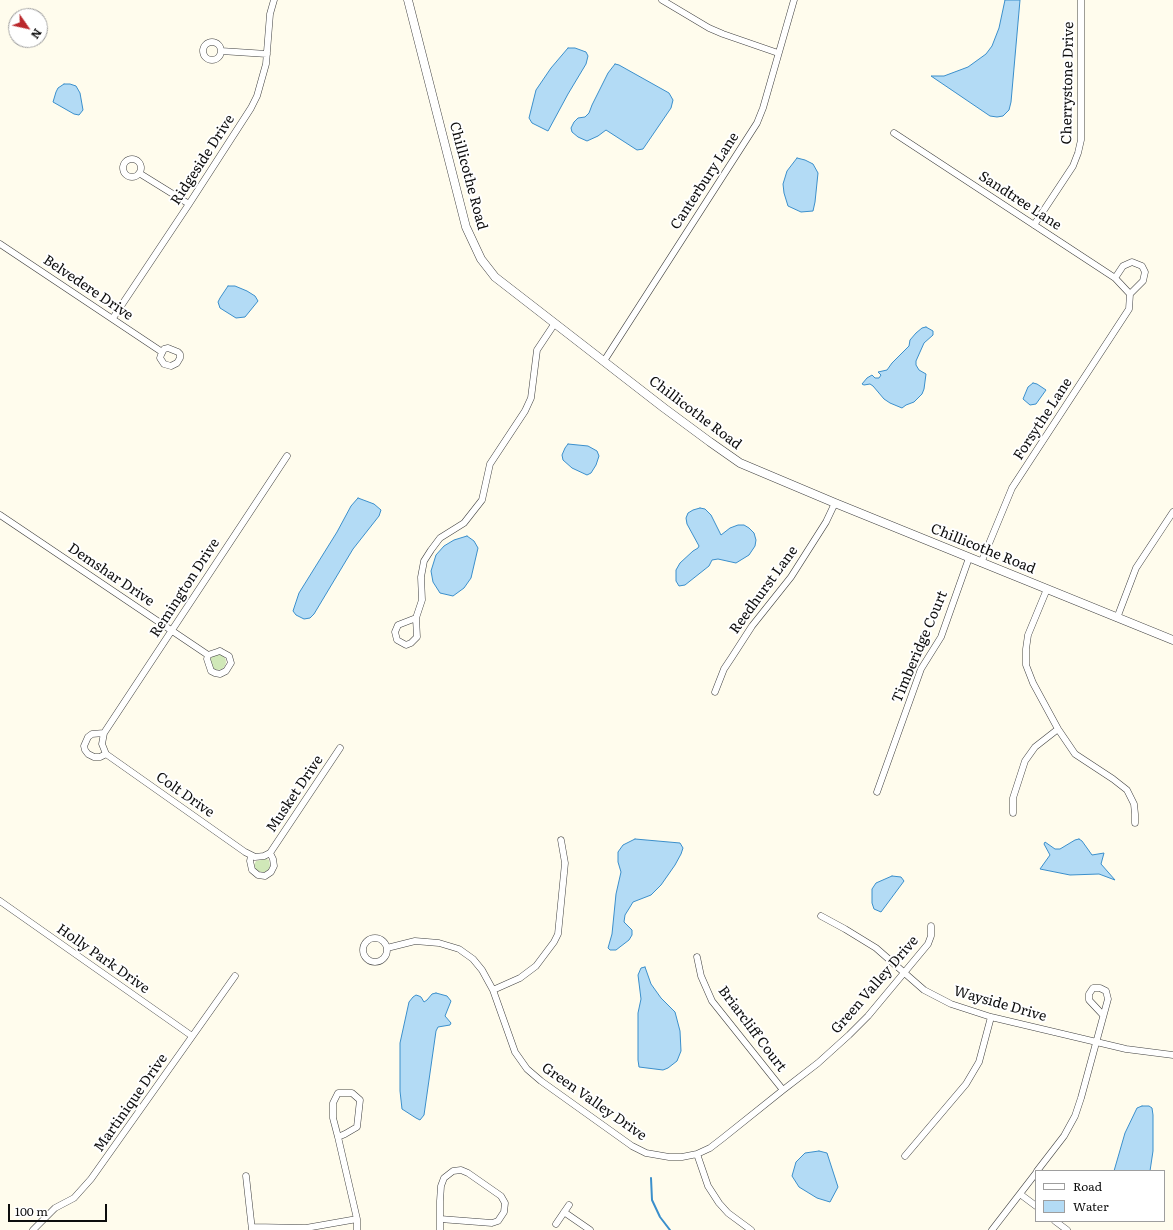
<!DOCTYPE html>
<style>
body{margin:0}
#map{position:relative;width:1173px;height:1230px;overflow:hidden;background:#fffced;font-family:Literata,serif}
canvas{display:block}
.legend{position:absolute;left:1035px;top:1170px;width:130px;height:52px;box-sizing:border-box;background:#fff;border:1px solid #9e9e9e;margin:0;padding:5px 7px;list-style:none;font-size:12px;color:#0d0d0d}
.legend li{display:flex;align-items:center;gap:8px;height:20px}
.legend b{width:20px;border:1px solid #9e9e9e}
.north{position:absolute;left:8px;top:8px;width:40px;height:40px;box-sizing:border-box;background:#fff;border:1px solid #9e9e9e;border-radius:50%;rotate:124deg;font-size:11px;font-weight:700;line-height:16px;text-align:center;color:#0d0d0d}
.north::after{content:'';display:block;margin:auto;width:14px;height:18px;background:#ba282c;clip-path:polygon(50% 0,100% 100%,50% 72%,0 100%)}
.scale{position:absolute;left:8px;top:1204px;width:99px;height:18px;box-sizing:border-box;border:2px solid #0d0d0d;border-top:0;padding-left:5px;font-size:12px;line-height:14px;white-space:nowrap;color:#0d0d0d;-webkit-text-stroke:3px #fff;paint-order:stroke}
</style>
<div id="map">
<canvas width="1173" height="1230"></canvas>
<ul class="legend">
<li><b style="height:5px;background:#fff"></b>Road</li>
<li><b style="height:11px;background:#b3dbf5"></b>Water</li>
</ul>
<div class="north">N</div>
<div class="scale">100 m</div>
</div>
<script>
const context = document.querySelector('canvas').getContext('2d');
context.lineJoin = 'round';
function paint(path, color) {
  context.fillStyle = color;
  context.fill(path, 'evenodd');
}
function poly(rows) {
  const path = new Path2D();
  for (const r of rows) {
    if (r.length === 3) {
      path.moveTo(r[0] + r[2], r[1]);
      path.arc(r[0], r[1], r[2], 0, 2 * Math.PI);
      continue;
    }
    path.moveTo(r[0], r[1]);
    for (let i = 2; i < r.length; i += 2) path.lineTo(r[i], r[i + 1]);
  }
  return path;
}
function strokePath(path, color, width, dash) {
  context.strokeStyle = color;
  context.lineWidth = width;
  context.lineCap = dash ? 'butt' : 'round';
  context.setLineDash(dash || []);
  context.stroke(path);
}
function write(font, color, halo, rows, align = 'center') {
  context.font = font + ' Literata,serif';
  context.lineWidth = 4;
  context.setLineDash([]);
  context.textBaseline = 'middle';
  context.strokeStyle = halo;
  context.fillStyle = color;
  for (const [text, x, y, turn = 0] of rows) {
    context.save();
    context.translate(x, y);
    context.rotate((+turn || 0) * Math.PI / 180);
    context.textAlign = isNaN(turn) ? turn : align;
    if (halo) context.strokeText(text, 0, 0);
    context.fillText(text, 0, 0);
    context.restore();
  }
}
paint(poly([
 [218,662,8],
 [266,859,269,860,270,866,269,869,264,873,256,870,254,865,256,861]
]), '#d0e8b8');
const water = poly([
 [1005,0,1020,0,1011,102,1009,110,1003,116,997,117,990,116,931,76,944,76,968,67,986,54,992,46,999,28,1005,0],
 [568,48,575,48,586,52,588,56,586,64,568,94,548,131,532,123,529,118,536,90,551,68,568,48],
 [615,64,619,65,669,93,673,100,671,108,643,149,637,150,606,130,598,136,587,141,578,137,572,132,571,128,574,122,578,118,585,117,589,113,592,105,608,73,615,64],
 [64,84,70,84,76,86,80,93,83,110,79,115,74,114,53,102,56,92,58,88,64,84],
 [797,158,805,160,813,164,818,173,815,202,813,211,801,212,788,206,784,193,783,184,787,171,797,158],
 [228,286,235,286,247,291,255,296,258,301,245,317,236,318,220,308,218,302,220,298,228,286],
 [926,327,933,331,933,335,924,343,916,361,916,365,919,370,926,374,924,389,922,394,914,402,906,405,902,408,890,403,884,399,873,386,870,384,864,385,862,384,867,378,872,375,875,378,879,378,881,375,878,372,887,370,892,363,909,346,910,340,916,333,922,328,926,327],
 [1033,383,1037,384,1046,390,1036,404,1030,405,1023,399,1028,387,1033,383],
 [568,444,588,446,597,451,599,456,596,465,591,473,587,475,572,468,563,460,562,455,565,448,568,444],
 [358,498,374,504,381,510,379,516,353,549,314,614,310,618,304,619,296,615,293,611,299,593,337,532,351,506,358,498],
 [700,508,705,509,711,515,721,535,730,528,738,525,744,525,749,528,754,533,756,540,755,546,749,555,736,563,718,559,712,560,709,566,685,585,679,586,676,581,676,570,680,563,693,551,698,548,699,546,687,524,686,518,688,513,693,510,700,508],
 [467,536,474,541,478,548,471,578,464,588,453,596,440,593,433,582,431,571,436,555,444,546,454,540,467,536],
 [635,839,680,843,683,848,681,854,675,865,661,885,651,895,633,902,630,907,625,915,624,922,632,930,632,935,629,940,616,950,610,950,608,948,612,934,616,894,621,872,618,862,618,852,623,845,635,839],
 [1079,839,1082,841,1092,855,1104,853,1101,864,1115,880,1099,874,1070,875,1040,869,1050,855,1044,844,1045,842,1055,849,1060,849,1075,840,1079,839],
 [892,876,901,877,904,881,881,912,874,909,872,903,872,889,876,883,892,876],
 [645,967,651,984,661,998,675,1012,680,1031,681,1051,677,1061,668,1068,663,1070,639,1067,638,1060,638,1013,641,999,638,975,641,968,645,967],
 [436,993,447,996,451,1001,445,1016,451,1023,450,1025,438,1027,436,1031,424,1115,420,1120,416,1118,402,1109,400,1091,400,1043,409,1002,413,997,416,995,419,996,421,997,424,1002,427,1000,432,994,436,993],
 [1142,1106,1149,1106,1152,1108,1153,1115,1153,1151,1150,1171,1114,1171,1125,1133,1137,1108,1142,1106],
 [819,1151,827,1153,838,1187,830,1202,817,1198,799,1187,792,1176,796,1162,805,1153,819,1151]
]);
paint(water, '#b3dbf5');
strokePath(water, '#3b8fcb', 1);
strokePath(poly([
 [651,1178,652,1200,660,1217,670,1230]
]), '#3b8fcb', 2);
const minor = poly([
 [662,0,709,28,723,34,778,53],
 [212,51,9],
 [221,51,267,54],
 [894,133,1115,278,1130,294],
 [132,168,9],
 [139,173,189,204],
 [1034,225,1073,166,1078,153,1081,140,1081,0],
 [0,244,162,352],
 [1115,278,1123,266,1132,262,1142,266,1145,272,1143,281,1130,294],
 [113,318,189,204,251,108,257,96,266,64,270,14,274,0],
 [168,348,178,352,180,354,180,358,177,363,171,366,164,364,160,358,161,355,164,349,168,348],
 [604,361,757,123,763,108,794,0],
 [287,456,104,733,102,744,106,754,245,852,255,857,264,856,270,853,340,748],
 [0,515,208,655],
 [981,563,1012,488,1129,309,1130,294],
 [1047,589,1028,635,1026,649,1026,665,1033,683,1058,729,1075,754,1113,779,1127,790,1134,804,1135,814,1135,823],
 [416,618,398,625,395,632,397,640,406,645,411,643,417,637,416,618,422,600,421,577,424,561,431,550,440,538,464,523,482,500,490,464,525,411,531,398,537,350,555,323],
 [1117,618,1136,568,1173,512],
 [220,651,229,656,231,663,226,671,220,674,215,673,211,671,207,659,208,655,220,651],
 [715,692,724,669,732,657,752,626,791,577,826,522,835,503],
 [104,733,92,734,88,737,84,746,85,750,88,754,94,757,100,757,106,754],
 [877,792,921,669,941,637,969,558],
 [1013,813,1013,798,1025,761,1035,747,1058,729],
 [251,856,250,861,252,870,258,875,265,876,271,872,274,866,273,859,270,853],
 [0,901,192,1036],
 [821,916,845,929,876,948,924,990,951,1004,991,1017,1126,1049,1173,1055],
 [375,950,12],
 [387,948,415,941,439,943,459,949,473,959,482,970,493,990,515,1052,527,1069,541,1081,632,1146,646,1153,669,1157,682,1157,697,1154,710,1148,723,1138,783,1090,818,1063,849,1035,868,1016,928,944,931,936,931,926],
 [697,957,701,976,712,1001,783,1090],
 [493,990,520,978,536,966,554,942,558,934,565,863,561,840],
 [338,1137,345,1134,357,1127,360,1100,352,1093,338,1093,333,1103,333,1118,338,1137,357,1219,357,1230],
 [697,1154,708,1186,719,1203,728,1213,751,1230],
 [905,1156,966,1084,979,1062,991,1017],
 [1037,1171,1064,1136,1075,1116,1081,1098,1108,999,1106,991,1100,988,1093,988,1089,994,1089,1000,1103,1015],
 [246,1176,252,1230],
 [1020,1194,1036,1206],
 [564,1212,590,1230],
 [440,1219,492,1223,498,1221,504,1212,505,1203,501,1196,468,1173,461,1170,453,1171,444,1178,441,1186,440,1201,440,1230],
 [1055,1221,1067,1230],
 [556,1224,569,1205],
 [252,1227,306,1228,357,1219],
 [33,1230,55,1208,74,1198,91,1179,235,976],
 [992,1230,1036,1173]
]);
const tertiary = poly([
 [408,0,466,227,481,259,495,277,664,408,710,442,740,463,835,503,1173,640]
]);
strokePath(minor, '#404040', 7);
strokePath(tertiary, '#404040', 9);
strokePath(minor, '#fff', 6);
strokePath(tertiary, '#fff', 8);
write('14px', '#0d0d0d', '#fff', [
 ["Cherrystone Drive",1068,83,-89],
 ["Ridgeside Drive",203,160,-57],
 ["Chillicothe Road",468,176,75],
 ["Canterbury Lane",705,181,-57],
 ["Sandtree Lane",1020,201,33],
 ["Belvedere Drive",88,288,34],
 ["Chillicothe Road",695,413,37],
 ["Forsythe Lane",1043,419,-57],
 ["Chillicothe Road",983,549,22],
 ["Demshar Drive",111,575,34],
 ["Remington Drive",185,588,-57],
 ["Reedhurst Lane",764,590,-54],
 ["Timberidge Court",920,647,-67],
 ["Musket Drive",295,794,-56],
 ["Colt Drive",185,795,35],
 ["Holly Park Drive",103,959,35],
 ["Green Valley Drive",875,985,-49],
 ["Wayside Drive",1000,1004,16],
 ["Briarcliff Court",752,1029,53],
 ["Green Valley Drive",594,1102,35],
 ["Martinique Drive",131,1103,-55]
]);
</script>
